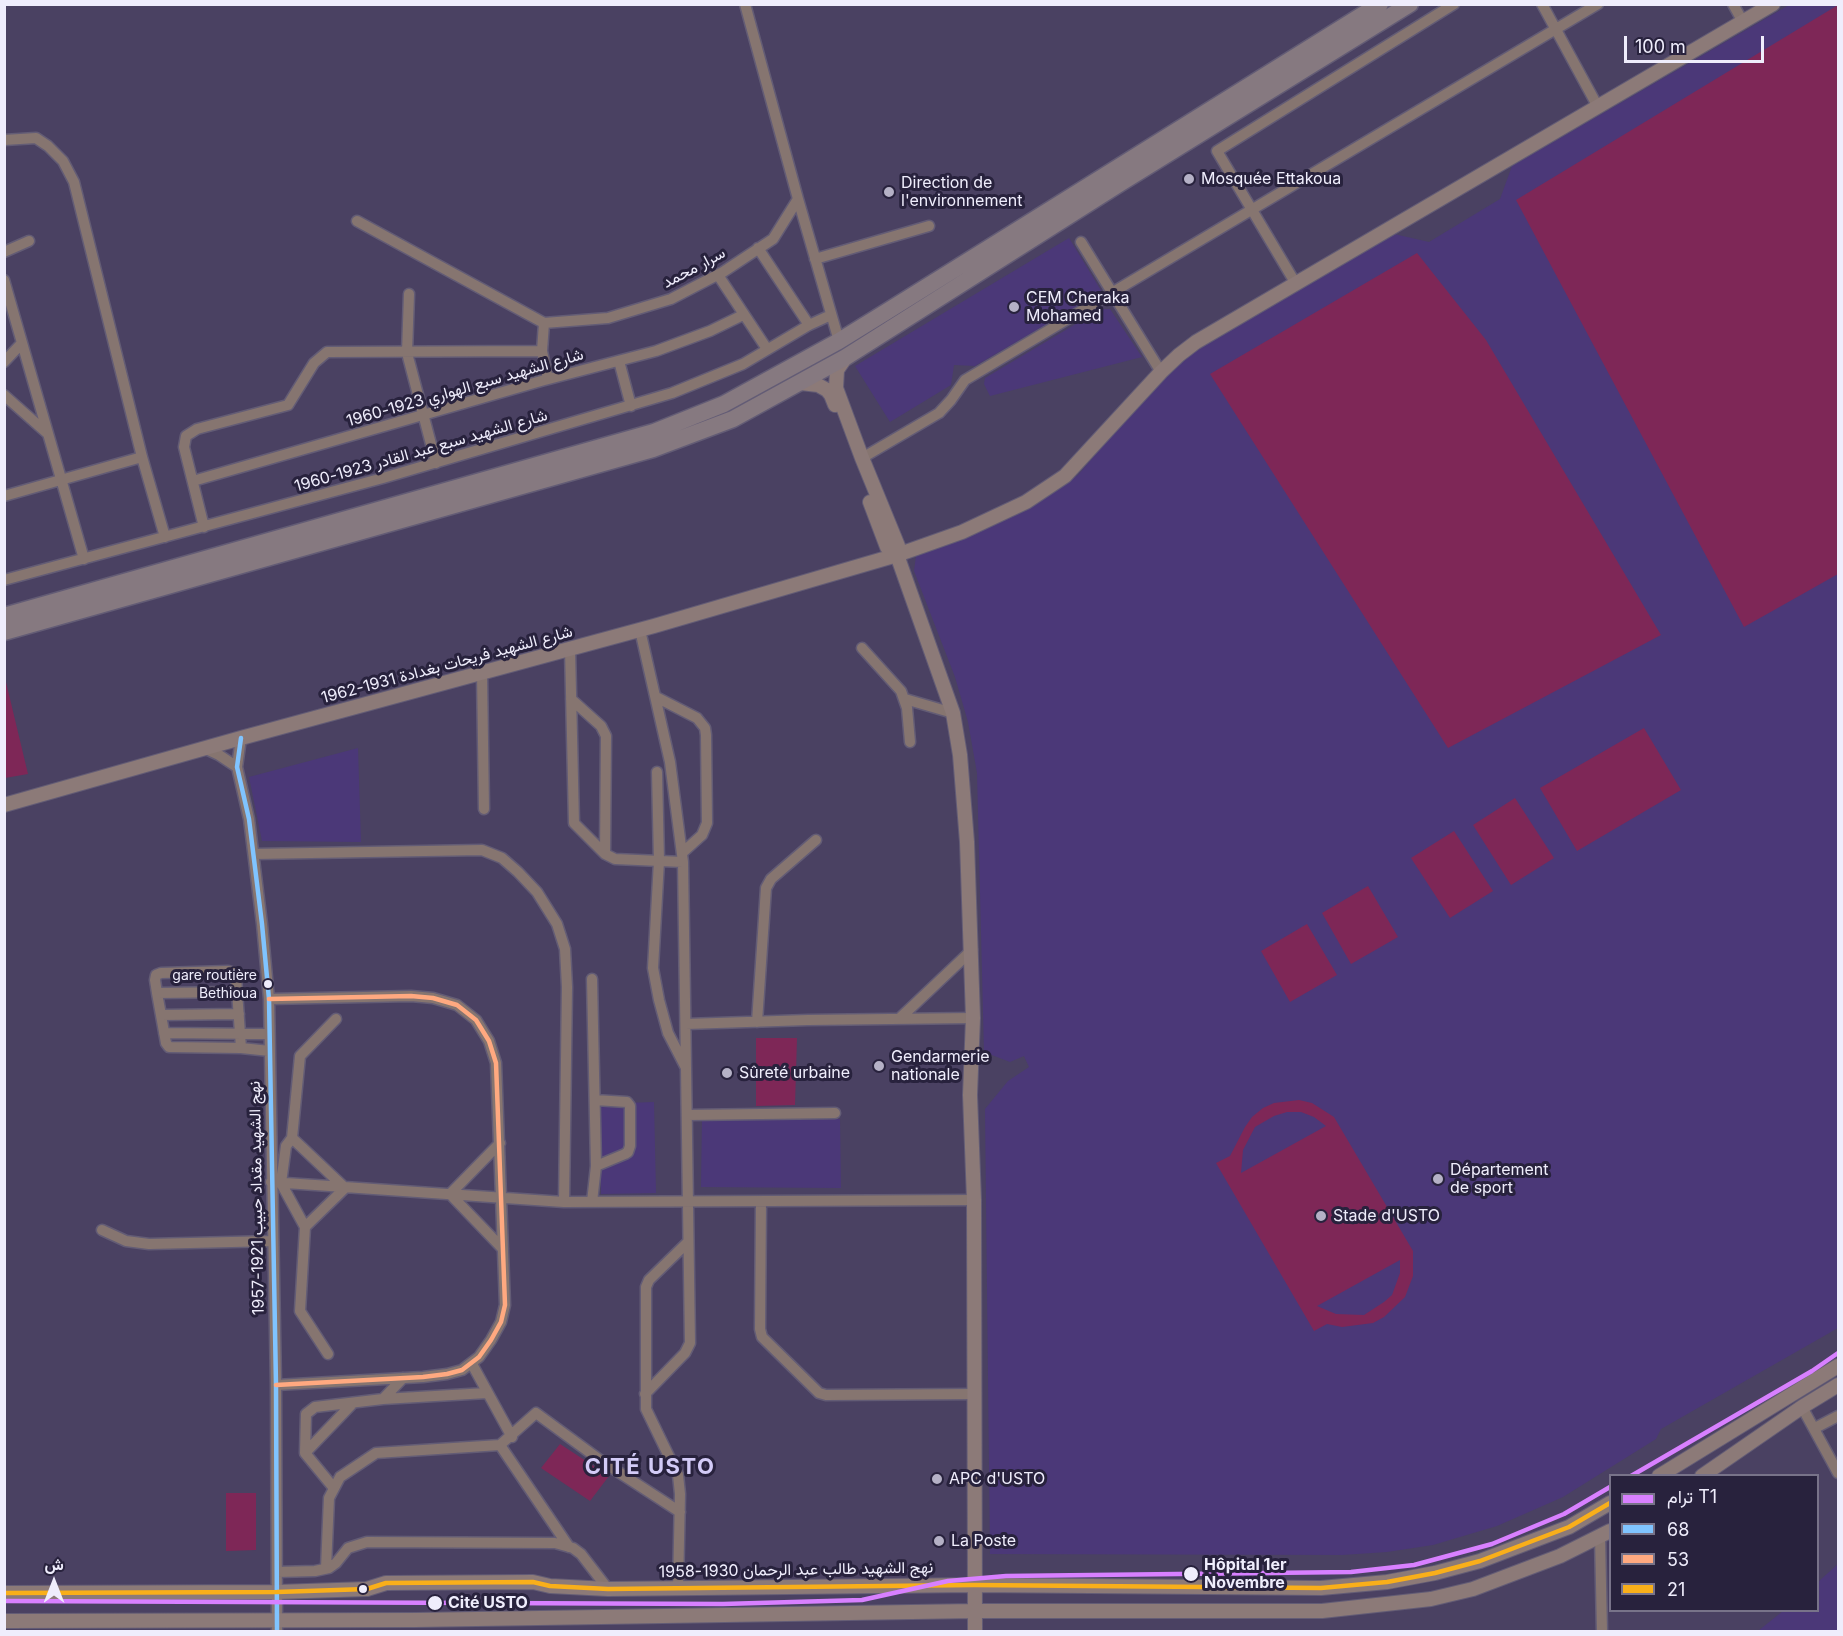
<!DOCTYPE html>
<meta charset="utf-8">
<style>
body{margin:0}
#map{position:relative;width:1843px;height:1636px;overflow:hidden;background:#4a4162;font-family:Inter,Vazirmatn,sans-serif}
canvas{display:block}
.frame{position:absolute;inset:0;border:6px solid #efedfc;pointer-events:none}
.legend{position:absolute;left:1609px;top:1474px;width:210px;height:138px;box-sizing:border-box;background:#28223d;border:2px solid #787389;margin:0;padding:8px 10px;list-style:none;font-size:18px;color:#efedfc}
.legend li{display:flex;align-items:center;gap:12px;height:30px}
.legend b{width:30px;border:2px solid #787389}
.north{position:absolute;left:24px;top:1552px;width:60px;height:60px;-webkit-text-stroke:4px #28223d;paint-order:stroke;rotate:0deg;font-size:16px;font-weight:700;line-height:24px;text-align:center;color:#efedfc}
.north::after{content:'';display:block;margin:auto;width:21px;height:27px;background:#efedfc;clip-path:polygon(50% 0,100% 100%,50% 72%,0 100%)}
.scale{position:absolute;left:1624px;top:36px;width:140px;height:27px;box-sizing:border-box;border:3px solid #efedfc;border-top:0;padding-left:8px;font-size:18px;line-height:21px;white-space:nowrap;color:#efedfc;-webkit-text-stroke:4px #28223d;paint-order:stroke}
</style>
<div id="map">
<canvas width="1843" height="1636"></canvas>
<div class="frame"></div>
<ul class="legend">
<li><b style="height:8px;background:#d880ff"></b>ترام T1</li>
<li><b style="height:8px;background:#80c4ff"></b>68</li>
<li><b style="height:8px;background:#ffa980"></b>53</li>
<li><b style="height:8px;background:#f9af1a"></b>21</li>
</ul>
<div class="north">ش</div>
<div class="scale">100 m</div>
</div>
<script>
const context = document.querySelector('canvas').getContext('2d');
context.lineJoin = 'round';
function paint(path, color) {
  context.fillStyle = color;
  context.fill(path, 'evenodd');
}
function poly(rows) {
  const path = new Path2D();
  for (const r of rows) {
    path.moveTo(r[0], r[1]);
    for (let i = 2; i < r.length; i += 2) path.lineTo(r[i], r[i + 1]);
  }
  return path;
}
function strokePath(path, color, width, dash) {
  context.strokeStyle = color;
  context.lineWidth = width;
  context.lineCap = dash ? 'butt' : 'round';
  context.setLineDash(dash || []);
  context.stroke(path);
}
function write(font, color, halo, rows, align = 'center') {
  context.font = font + ' Inter,Vazirmatn,sans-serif';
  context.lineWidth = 6;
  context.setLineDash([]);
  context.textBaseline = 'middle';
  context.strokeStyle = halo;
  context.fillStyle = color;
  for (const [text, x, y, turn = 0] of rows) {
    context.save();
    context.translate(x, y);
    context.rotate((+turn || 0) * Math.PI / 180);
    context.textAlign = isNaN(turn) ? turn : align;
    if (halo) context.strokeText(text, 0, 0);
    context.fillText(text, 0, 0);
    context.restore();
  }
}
paint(poly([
 [1789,5,1838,5,1838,1328,1661,1429,1656,1439,1563,1497,1497,1526,1433,1545,1387,1552,1342,1555,990,1554,985,1109,1008,1081,1029,1067,1024,1056,1010,1062,984,1052,977,773,968,722,955,677,914,571,916,556,1062,485,1078,475,1157,382,1201,347,1394,234,1429,242,1500,199,1512,166],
 [1069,238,1102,292,975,366,954,365,951,385,890,422,855,366],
 [1101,309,1110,309,1142,357,990,396,984,384,985,378],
 [358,748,361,842,262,841,249,777],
 [654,1102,656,1193,601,1194,600,1104],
 [702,1118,840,1119,841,1188,701,1187],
 [1838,1564,1838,1631,1758,1631,1783,1611,1818,1610,1818,1582]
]), '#4b3878');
paint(poly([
 [1838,5,1838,574,1744,627,1516,200],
 [1417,253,1486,340,1661,635,1448,748,1210,374],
 [5,678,28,774,5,778,4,778],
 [1644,728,1681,790,1577,851,1540,788],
 [1515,798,1554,858,1511,885,1473,825],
 [1454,831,1493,891,1450,918,1411,858],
 [1368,886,1398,937,1351,964,1322,913],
 [1307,924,1337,975,1290,1002,1261,951],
 [756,1038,797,1038,795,1105,756,1106],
 [1299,1100,1312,1103,1334,1117,1413,1251,1413,1276,1405,1297,1384,1317,1373,1323,1342,1327,1327,1324,1314,1331,1216,1163,1230,1156,1245,1127,1252,1117,1263,1108,1274,1103],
 [1287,1112,1301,1112,1314,1117,1326,1126,1241,1173,1243,1150,1255,1127,1274,1116],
 [1400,1260,1400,1273,1392,1295,1384,1302,1364,1315,1336,1314,1317,1306],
 [560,1444,609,1476,590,1501,541,1468],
 [226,1493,256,1493,256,1550,226,1551]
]), '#7e2757');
const minor = poly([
 [745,4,798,199],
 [1542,4,1598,107],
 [1733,4,1743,22],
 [4,140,36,138,48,146,63,161,74,182,142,457,165,537],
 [357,221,544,323,608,318,671,299,723,272,773,239,798,199,839,341],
 [1081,242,1161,372],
 [758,248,809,325],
 [4,252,29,241],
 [815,259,929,226],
 [718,275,767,349],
 [4,280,84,559],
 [1296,284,1217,151,1454,4],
 [409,294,407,353,436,463],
 [544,323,542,351,548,379],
 [619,361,631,406],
 [4,362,22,343],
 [4,395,47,433],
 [862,458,939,413,951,400,965,380,1598,4],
 [193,481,541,381,656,351,710,331,743,315],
 [4,496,142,457],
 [204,527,184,447,186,436,197,429,288,405,314,363,327,352,542,351],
 [4,580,383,478,672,393,743,364,809,325,831,315],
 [640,630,670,762,683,862,690,1343,685,1353,645,1394],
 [862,648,901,691,907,708,910,742],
 [570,649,574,823,605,854,615,859,683,862],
 [482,673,484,809],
 [656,697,697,718,705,728,706,735,707,823,702,835,682,853],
 [571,699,601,726,606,736,605,854],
 [905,699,953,713],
 [241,738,237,767,249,819,262,924,269,999,276,1385,277,1632],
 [206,749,219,755,237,767],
 [657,772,659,861,653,968,659,1000,668,1033,685,1066],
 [254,854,482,850,502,858,518,872,537,892,557,924,565,949,567,987,564,1202],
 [157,993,237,992],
 [269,999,411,996,433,998,457,1005,476,1020,489,1041,496,1063,505,1305,501,1322,491,1340,479,1357,462,1370,447,1374,423,1377,276,1385],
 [161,1015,239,1014],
 [899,1019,972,950],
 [757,1022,766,888,771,879,816,840],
 [686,1024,808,1020,973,1018],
 [164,1033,269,1034],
 [241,1048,236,977,234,973,228,971,161,973,156,975,155,980,157,993,166,1043,169,1047,241,1048,270,1051],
 [595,1100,627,1102,630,1106,630,1146,628,1152,625,1154,596,1166],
 [687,1115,835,1113],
 [292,1138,286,1146,281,1183,305,1227,300,1311,328,1354],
 [500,1143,450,1194,503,1249],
 [271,1182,564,1202,974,1200],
 [592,1202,596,1166,592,979],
 [761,1202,760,1329,762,1337,819,1393,826,1395,975,1394],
 [305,1227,345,1188,292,1138,300,1056,336,1019],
 [102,1230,126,1241,149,1244,273,1241],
 [472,1364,512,1437],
 [383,1399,487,1393],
 [1802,1407,1838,1473],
 [1815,1428,1838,1416],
 [500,1445,536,1413,600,1460,680,1512],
 [305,1453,353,1403],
 [333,1487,305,1453,306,1414,315,1407,383,1399,403,1378],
 [1600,1536,1602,1632],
 [326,1568,329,1498,340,1477,376,1453,500,1445,569,1547],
 [277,1572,315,1571,329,1568,336,1563,348,1548,367,1542,555,1543,573,1548,581,1554,608,1589],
 [678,1588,680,1494,678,1475,646,1409,646,1287,649,1280,688,1242]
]);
const major = poly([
 [846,357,837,370,836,388,862,458,898,546,897,555,953,713,960,755,967,842,973,1018,970,1095,974,1200,975,1632],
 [801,383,818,385,827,390,831,395,835,405],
 [870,502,887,547,897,555],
 [4,805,241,738,654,626,897,555,962,532,1026,502,1065,476,1161,372,1179,355,1196,342,1773,4],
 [1659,1476,1838,1366],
 [1702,1476,1802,1407,1838,1385],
 [4,1593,277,1592,367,1589,386,1583,533,1582,550,1586,608,1589,974,1585,1321,1588,1387,1582,1435,1573,1480,1561,1569,1527,1610,1503],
 [4,1621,415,1620,974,1611,1322,1611,1431,1599,1473,1589,1560,1556,1610,1531]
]);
const highway = poly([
 [4,616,654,432,724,404,839,341,886,312,1380,4],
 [4,632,653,449,733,419,846,357,1119,184,1410,4]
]);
strokePath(minor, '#635c75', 13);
strokePath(major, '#635c75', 16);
strokePath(highway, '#635c75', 19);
strokePath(minor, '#867570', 10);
strokePath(major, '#8c7a78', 14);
strokePath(highway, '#867980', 16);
strokePath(poly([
 [241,738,237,767,249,819,262,924,269,999,276,1385,277,1632]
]), '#80c4ff', 4.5);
strokePath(poly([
 [269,999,411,996,433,998,457,1005,476,1020,489,1041,496,1063,505,1305,501,1322,491,1340,479,1357,462,1370,447,1374,423,1377,276,1385]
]), '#ffa980', 4.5);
strokePath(poly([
 [4,1593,277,1592,367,1589,386,1583,533,1582,550,1586,608,1589,974,1585,1321,1588,1387,1582,1435,1573,1480,1561,1569,1527,1610,1503]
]), '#f9af1a', 4.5);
strokePath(poly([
 [1631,1476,1812,1371,1838,1353],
 [4,1601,723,1604,862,1600,948,1581,1006,1576,1351,1572,1414,1565,1492,1544,1564,1514,1610,1487]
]), '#d880ff', 4.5);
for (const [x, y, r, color] of [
 [1189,179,6,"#b5b1c6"],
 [889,192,6,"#b5b1c6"],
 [1014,307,6,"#b5b1c6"],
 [268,984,5,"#efedfc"],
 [879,1066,6,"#b5b1c6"],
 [727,1073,6,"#b5b1c6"],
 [1438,1179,6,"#b5b1c6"],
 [1321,1216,6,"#b5b1c6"],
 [937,1479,6,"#b5b1c6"],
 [939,1541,6,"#b5b1c6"],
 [1191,1574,8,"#efedfc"],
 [363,1589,5,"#efedfc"],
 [435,1603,8,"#efedfc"]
]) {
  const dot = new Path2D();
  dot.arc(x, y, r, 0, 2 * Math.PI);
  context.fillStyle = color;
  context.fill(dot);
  strokePath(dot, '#28223d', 2);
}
write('14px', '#efedfc', '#28223d', [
 ["gare routière",257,976],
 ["Bethioua",257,994]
], 'right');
write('16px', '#efedfc', '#28223d', [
 ["Mosquée Ettakoua",1201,179],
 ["Direction de",901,183],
 ["l'environnement",901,201],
 ["CEM Cheraka",1026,298],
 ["Mohamed",1026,316],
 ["Gendarmerie",891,1057],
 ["nationale",891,1075],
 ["Sûreté urbaine",739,1073],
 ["Département",1450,1170],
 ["de sport",1450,1188],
 ["Stade d'USTO",1333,1216],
 ["APC d'USTO",949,1479],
 ["La Poste",951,1541]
], 'left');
write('16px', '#efedfc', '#28223d', [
 ["سرار محمد",694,268,-28],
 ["شارع الشهيد سبع الهواري 1923-1960",465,388,-16],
 ["شارع الشهيد سبع عبد القادر 1923-1960",421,451,-16],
 ["شارع الشهيد فريحات بغدادة 1931-1962",447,665,-15],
 ["نهج الشهيد مقداد حبيب 1921-1957",257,1198,-91],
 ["نهج الشهيد طالب عبد الرحمان 1930-1958",796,1570,-1]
]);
write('bold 16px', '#efedfc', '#28223d', [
 ["Hôpital 1er",1204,1565],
 ["Novembre",1204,1583],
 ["Cité USTO",448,1603]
], 'left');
context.letterSpacing = '1.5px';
write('bold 22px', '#d3cbf7', '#28223d', [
 ["CITÉ USTO",650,1467]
]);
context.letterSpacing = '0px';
</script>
